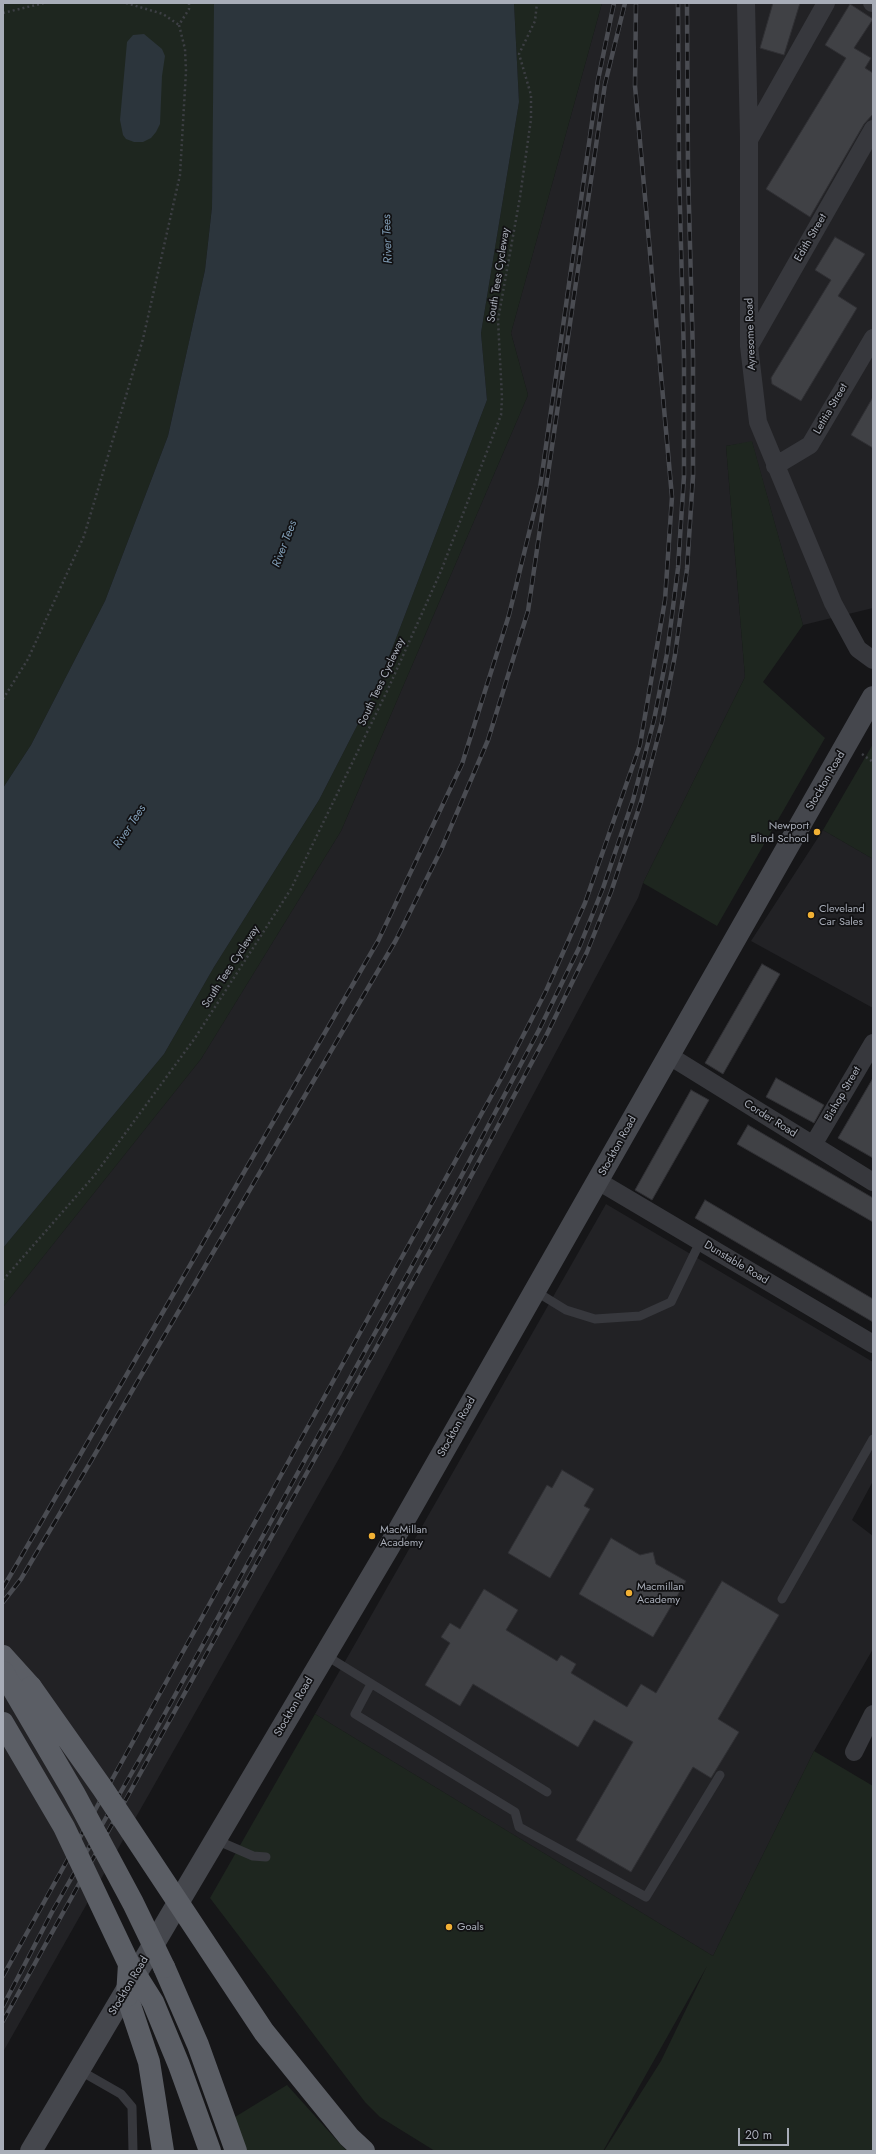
<!DOCTYPE html>
<style>
body{margin:0}
#map{position:relative;width:876px;height:2154px;overflow:hidden;background:#161618;font-family:Jost,sans-serif}
canvas{display:block}
.frame{position:absolute;inset:0;border:4px solid #a8adb8;pointer-events:none}
.scale{position:absolute;left:738px;top:2128px;width:51px;height:18px;box-sizing:border-box;border:2px solid #a8adb8;border-top:0;padding-left:5px;font-size:12px;line-height:14px;white-space:nowrap;color:#a8adb8;-webkit-text-stroke:3px #111113;paint-order:stroke}
</style>
<div id="map">
<canvas width="876" height="2154"></canvas>
<div class="frame"></div>
<div class="scale">20 m</div>
</div>
<script>
const context = document.querySelector('canvas').getContext('2d');
context.lineJoin = 'round';
function paint(path, color) {
  context.fillStyle = color;
  context.fill(path, 'evenodd');
}
function poly(rows) {
  const path = new Path2D();
  for (const r of rows) {
    path.moveTo(r[0], r[1]);
    for (let i = 2; i < r.length; i += 2) path.lineTo(r[i], r[i + 1]);
  }
  return path;
}
function strokePath(path, color, width, dash) {
  context.strokeStyle = color;
  context.lineWidth = width;
  context.lineCap = dash ? 'butt' : 'round';
  context.setLineDash(dash || []);
  context.stroke(path);
}
function write(font, color, halo, rows, align = 'center') {
  context.font = font + ' Jost,sans-serif';
  context.lineWidth = 3.5;
  context.setLineDash([]);
  context.textBaseline = 'middle';
  context.strokeStyle = halo;
  context.fillStyle = color;
  for (const [text, x, y, turn = 0] of rows) {
    context.save();
    context.translate(x, y);
    context.rotate((+turn || 0) * Math.PI / 180);
    context.textAlign = isNaN(turn) ? turn : align;
    if (halo) context.strokeText(text, 0, 0);
    context.fillText(text, 0, 0);
    context.restore();
  }
}
paint(poly([
 [602,3,873,3,873,608,803,625,752,442,726,446,745,677,643,883,638,898,341,1455,3,2052,3,1307,201,1059,341,831,528,395,511,333],
 [823,830,873,859,873,1008,751,941],
 [606,1204,873,1362,873,1481,852,1520,873,1536,873,1649,814,1751,713,1956,315,1714]
]), '#222225');
paint(poly([
 [3,3,214,3,215,38,212,207,205,270,168,436,105,601,31,745,3,788],
 [514,3,602,3,511,333,528,395,341,831,201,1059,3,1307,3,1248,164,1054,214,967,319,800,379,683,487,400,481,333,519,102],
 [752,441,803,625,763,682,825,738,717,926,643,883,745,677,726,446],
 [873,744,873,859,823,830],
 [315,1714,713,1956,814,1751,873,1786,873,2151,604,2151,661,2061,707,1966,603,2151,435,2151,380,2117,365,2102,210,1898],
 [287,2085,342,2146,347,2151,245,2151,235,2117]
]), '#1e261f');
paint(poly([
 [214,3,514,3,519,102,481,333,487,400,379,683,319,800,214,967,164,1054,3,1248,3,788,31,745,105,601,168,436,205,270,212,207],
 [144,34,162,49,165,56,162,76,160,124,156,132,151,138,143,142,134,142,126,139,123,135,120,120,127,42,133,35]
]), '#2c353c');
const building = poly([
 [773,3,800,3,784,55,760,48,773,3],
 [850,4,873,19,854,48,871,58,865,68,873,73,873,114,864,124,810,217,766,189,846,58,825,45,850,4],
 [835,237,865,254,838,296,857,308,801,401,772,384,771,378,831,280,815,270,835,237],
 [873,397,873,448,851,435,873,397],
 [762,964,780,974,723,1074,705,1063,762,964],
 [776,1078,824,1105,814,1123,766,1097,776,1078],
 [873,1078,873,1158,838,1138,873,1078],
 [691,1090,709,1100,652,1200,635,1190,691,1090],
 [748,1125,873,1198,873,1222,737,1144,748,1125],
 [705,1200,873,1299,873,1322,695,1218,705,1200],
 [562,1470,594,1489,584,1506,590,1509,550,1578,508,1553,547,1485,552,1488,562,1470],
 [611,1538,640,1555,653,1552,656,1564,686,1581,653,1637,579,1594,611,1538],
 [722,1581,779,1615,718,1719,739,1732,711,1778,693,1767,631,1872,576,1840,633,1742,594,1720,578,1747,473,1684,460,1706,425,1685,450,1643,441,1637,450,1623,460,1629,484,1589,518,1610,506,1630,557,1661,561,1655,576,1664,571,1673,627,1707,641,1684,656,1693,722,1581]
]);
paint(building, '#404145');
strokePath(building, '#303034', 1);
strokePath(poly([
 [126,3,163,14,179,25],
 [3,13,44,3],
 [3,699,28,659,84,536,143,339,180,175,186,71,185,49,179,25,189,9,189,3],
 [862,754,873,762],
 [3,1280,94,1176,195,1038,291,889,388,689,441,571,501,415,502,398,498,320,520,197,531,119,531,95,519,54,535,21,537,3]
]), '#3d3f44', 2.5, [2, 3]);
strokePath(poly([
 [535,1291,566,1310,595,1319,640,1316,671,1302,700,1242],
 [782,1599,873,1439],
 [325,1655,547,1792],
 [371,1684,355,1714,515,1812,519,1827,646,1897,720,1775],
 [216,1840,253,1856,266,1857],
 [79,2070,121,2094,132,2107,133,2151]
]), '#37383d', 9);
strokePath(poly([
 [746,3,749,138,749,346,758,422,833,603,858,649,873,660],
 [872,3,873,3],
 [750,138,826,3],
 [750,345,873,129],
 [775,466,810,445,873,338],
 [668,1055,873,1182],
 [813,1145,873,1043],
 [598,1181,873,1344],
 [854,1752,873,1714]
]), '#37383d', 18);
strokePath(poly([
 [31,2151,389,1547,873,697]
]), '#45474d', 22);
strokePath(poly([
 [3,1656,31,1687],
 [164,1967,198,2045,236,2151],
 [127,1996,149,2062,163,2151]
]), '#5b5e65', 22);
const rail = poly([
 [3,1588,378,941,462,764,509,615,540,488,598,80,614,3],
 [3,1602,21,1579,91,1461,396,940,441,850,488,740,528,611,605,84,625,3],
 [3,1976,503,1075,546,991,585,903,640,745,665,600,672,497,635,86,636,3],
 [3,2006,52,1912,142,1755,455,1188,539,1030,579,948,603,888,633,800,654,720,667,654,678,568,684,476,684,357,679,172,678,3],
 [3,2021,462,1193,547,1034,587,952,611,892,641,802,662,722,675,655,687,569,693,476,693,356,688,171,687,3]
]);
strokePath(rail, '#4a4c52', 4.5);
strokePath(rail, '#111113', 3, [9]);
strokePath(poly([
 [3,1672,74,1793,133,1903,164,1967],
 [31,1687,103,1789,264,2032,349,2137,364,2151],
 [3,1723,64,1827,129,1964,153,2002,179,2065,210,2151],
 [127,1996,129,1964]
]), '#5b5e65', 22);
for (const [x, y, r, color] of [
 [817,832,4,"#f2b134"],
 [811,915,4,"#f2b134"],
 [372,1536,4,"#f2b134"],
 [629,1593,4,"#f2b134"],
 [449,1927,4,"#f2b134"]
]) {
  const dot = new Path2D();
  dot.arc(x, y, r, 0, 2 * Math.PI);
  context.fillStyle = color;
  context.fill(dot);
  strokePath(dot, '#111113', 1.5);
}
write('11px', '#a8adb8', '#111113', [
 ["Edith Street",811,238,-60],
 ["South Tees Cycleway",499,275,-81],
 ["Ayresome Road",751,334,-92],
 ["Letitia Street",831,409,-60],
 ["South Tees Cycleway",382,682,-65],
 ["Stockton Road",826,781,-60],
 ["South Tees Cycleway",231,967,-57],
 ["Bishop Street",843,1094,-60],
 ["Corder Road",770,1119,32],
 ["Stockton Road",618,1146,-61],
 ["Dunstable Road",736,1263,31],
 ["Stockton Road",457,1427,-61],
 ["Stockton Road",294,1707,-60],
 ["Stockton Road",129,1986,-59]
]);
write('11px', '#a8adb8', '#111113', [
 ["Newport",809,826,"right"],
 ["Blind School",809,839,"right"],
 ["Cleveland",819,909],
 ["Car Sales",819,922],
 ["MacMillan",380,1530],
 ["Academy",380,1543],
 ["Macmillan",637,1587],
 ["Academy",637,1600],
 ["Goals",457,1927]
], 'left');
write('italic 12px', '#7f9bb3', '#111113', [
 ["River Tees",388,239,-92],
 ["River Tees",285,544,-69],
 ["River Tees",130,827,-57]
]);
</script>
